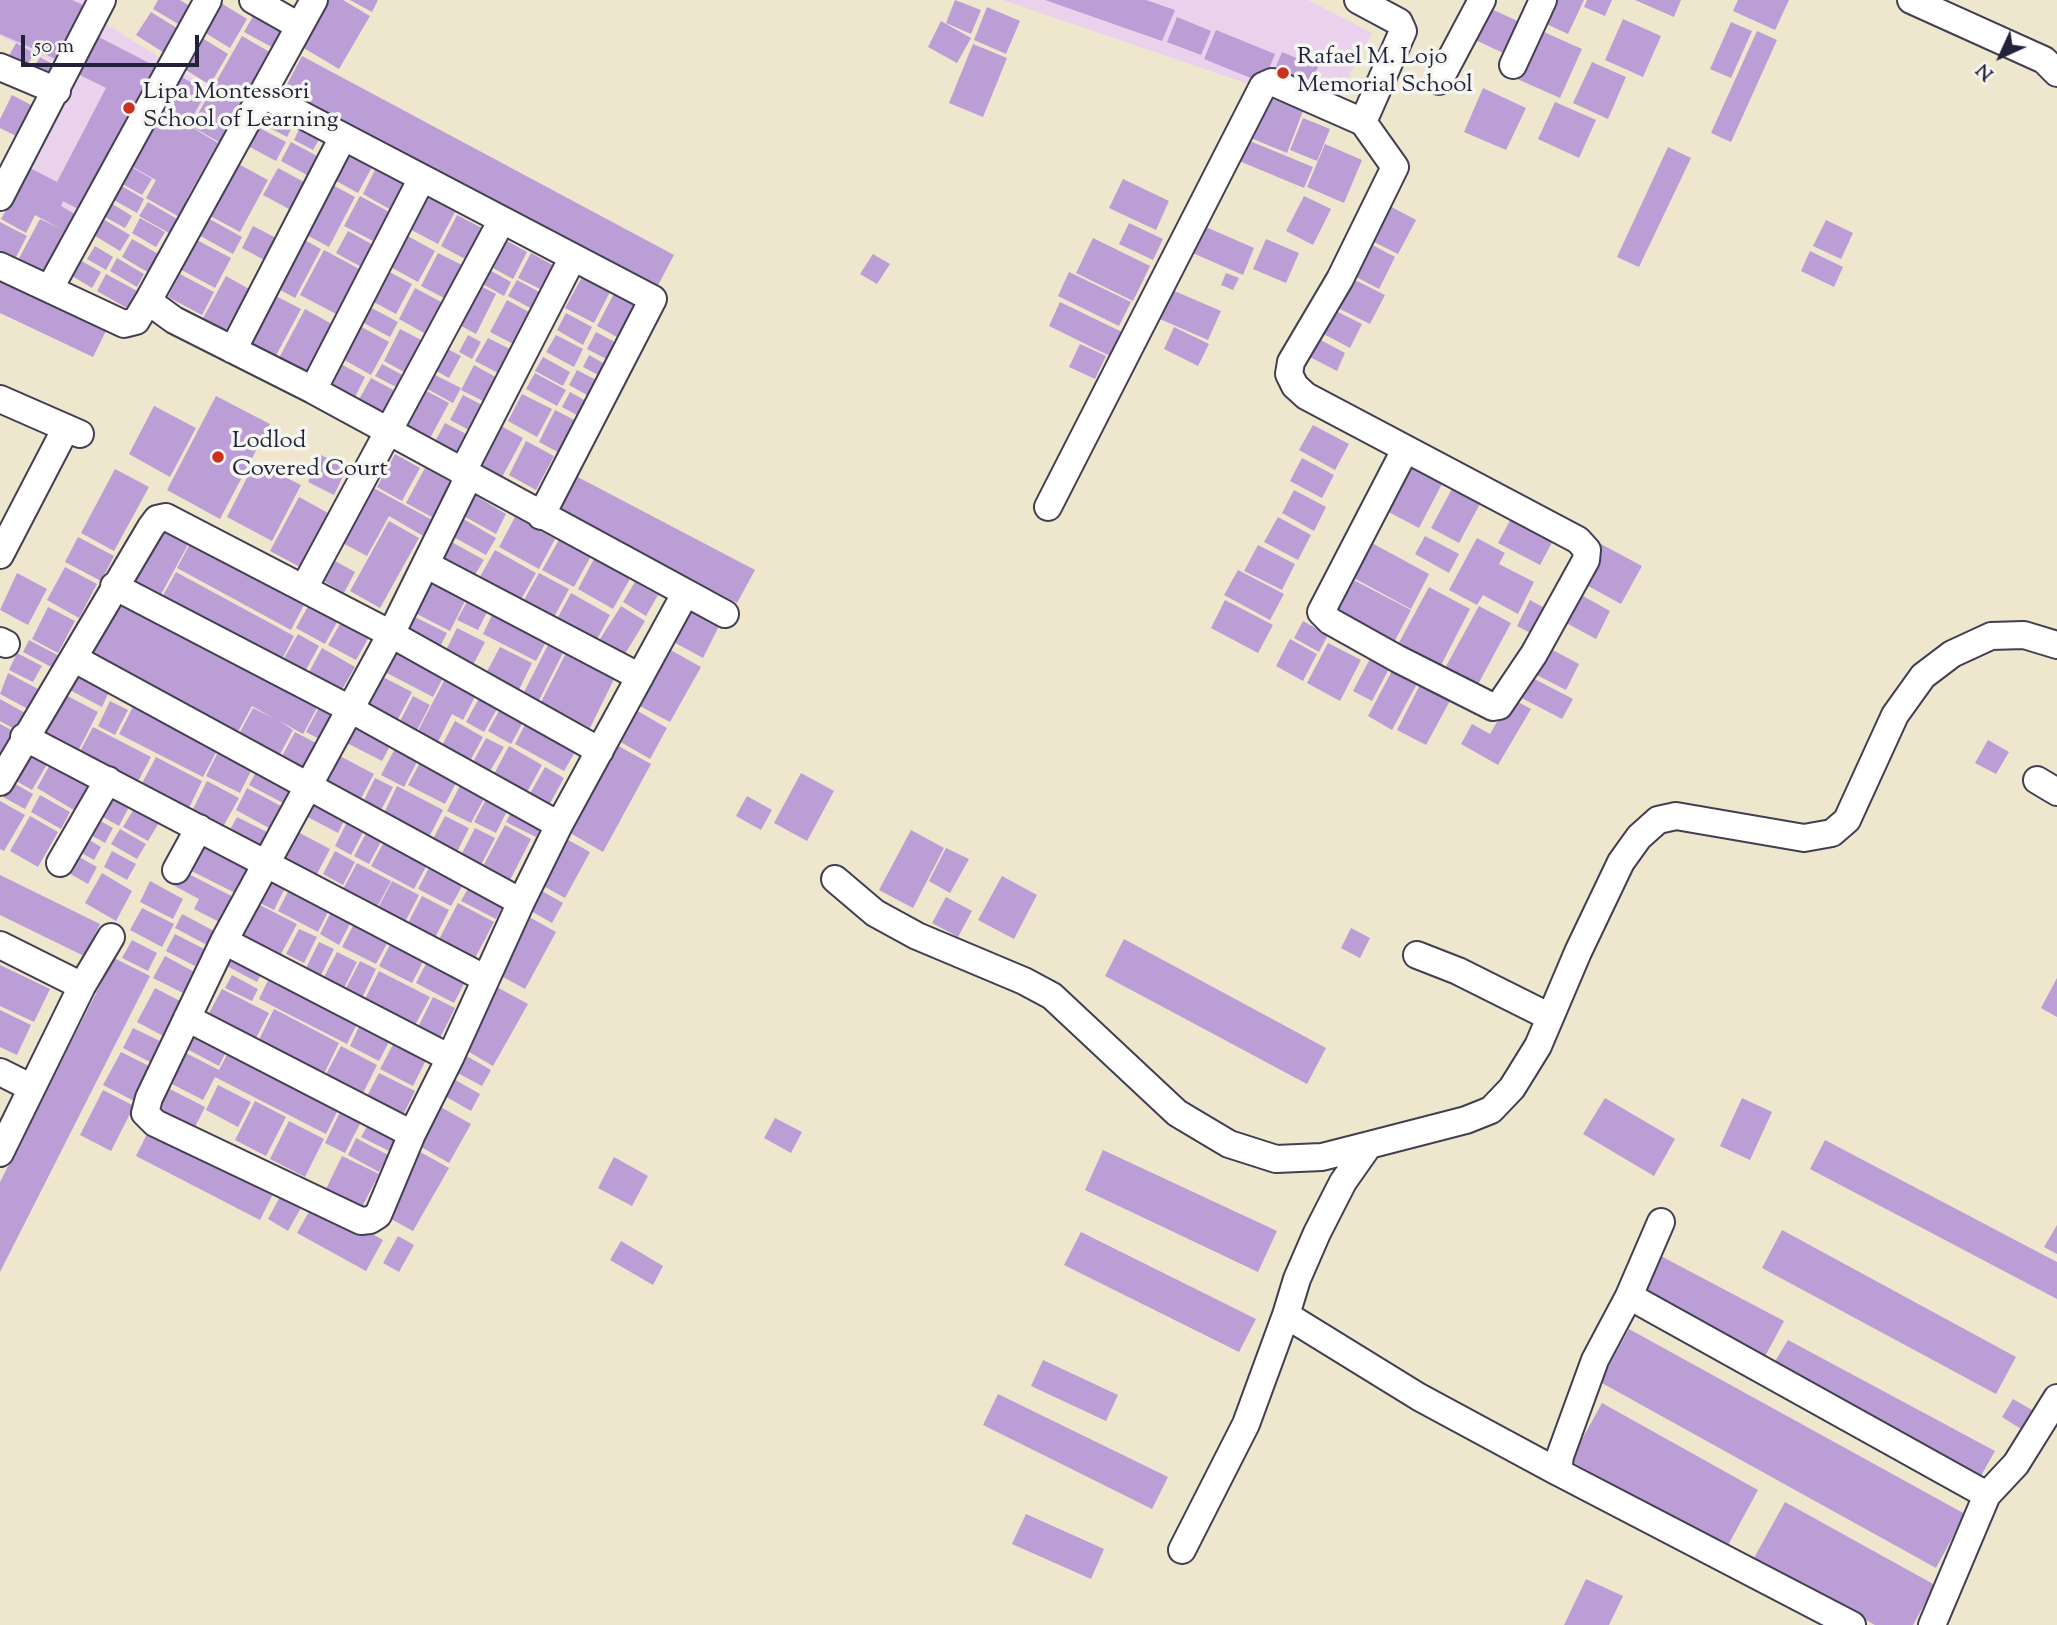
<!DOCTYPE html>
<style>
body{margin:0}
#map{position:relative;width:2057px;height:1625px;overflow:hidden;background:#efe6ce;font-family:"Sorts Mill Goudy",serif}
canvas{display:block}
.north{position:absolute;left:1966px;top:21px;width:70px;height:70px;-webkit-text-stroke:5px #f6f6f2;paint-order:stroke;rotate:225deg;font-size:19px;font-weight:700;line-height:28px;text-align:center;color:#22223b}
.north::after{content:'';display:block;margin:auto;width:24px;height:32px;background:#22223b;clip-path:polygon(50% 0,100% 100%,50% 72%,0 100%)}
.scale{position:absolute;left:21px;top:35px;width:178px;height:32px;box-sizing:border-box;border:4px solid #22223b;border-top:0;padding-left:9px;font-size:21px;line-height:24px;white-space:nowrap;color:#22223b;-webkit-text-stroke:5px #f6f6f2;paint-order:stroke}
</style>
<div id="map">
<canvas width="2057" height="1625"></canvas>
<div class="north">N</div>
<div class="scale">50 m</div>
</div>
<script>
const context = document.querySelector('canvas').getContext('2d');
context.lineJoin = 'round';
function paint(path, color) {
  context.fillStyle = color;
  context.fill(path, 'evenodd');
}
function poly(rows) {
  const path = new Path2D();
  for (const r of rows) {
    path.moveTo(r[0], r[1]);
    for (let i = 2; i < r.length; i += 2) path.lineTo(r[i], r[i + 1]);
  }
  return path;
}
function strokePath(path, color, width, dash) {
  context.strokeStyle = color;
  context.lineWidth = width;
  context.lineCap = dash ? 'butt' : 'round';
  context.setLineDash(dash || []);
  context.stroke(path);
}
function write(font, color, halo, rows, align = 'center') {
  context.font = font + ' "Sorts Mill Goudy",serif';
  context.lineWidth = 7;
  context.setLineDash([]);
  context.textBaseline = 'middle';
  context.strokeStyle = halo;
  context.fillStyle = color;
  for (const [text, x, y, turn = 0] of rows) {
    context.save();
    context.translate(x, y);
    context.rotate((+turn || 0) * Math.PI / 180);
    context.textAlign = isNaN(turn) ? turn : align;
    if (halo) context.strokeText(text, 0, 0);
    context.fillText(text, 0, 0);
    context.restore();
  }
}
paint(poly([
 [0,0,96,0,90,14,210,89,189,126,223,146,190,200,112,157,81,217,17,182,77,73,0,36],
 [1003,0,1308,0,1372,33,1330,112]
]), '#ead1ec');
paint(poly([
 [0,0,72,0,92,9,67,64,0,34],
 [158,0,180,0,196,10,185,28,153,9],
 [216,0,247,19,230,48,199,29],
 [322,0,343,0,370,16,339,69,297,44],
 [350,0,378,0,372,12],
 [955,0,981,10,971,34,946,23],
 [1045,0,1146,0,1175,10,1162,41],
 [1549,0,1584,0,1568,34,1540,21],
 [1587,0,1612,0,1605,16,1584,7],
 [1635,0,1681,0,1674,17],
 [1738,0,1789,0,1775,30,1733,11],
 [987,7,1020,21,1006,54,974,40],
 [1487,7,1524,24,1510,56,1473,39],
 [256,11,291,30,279,51,244,32],
 [151,12,180,30,166,54,136,35],
 [1177,17,1211,31,1201,55,1167,42],
 [1623,19,1661,36,1643,77,1605,60],
 [941,21,971,38,957,63,928,47],
 [1731,22,1752,31,1731,78,1710,69],
 [1537,29,1582,49,1560,98,1515,78],
 [1216,30,1275,54,1263,83,1204,59],
 [1757,31,1777,40,1731,142,1711,133],
 [93,34,155,66,80,210,63,201,61,206,80,217,50,277,18,260,40,219,61,229,35,215,26,233,1,219,30,168,57,182,106,88,74,72],
 [199,36,228,54,210,85,181,67],
 [242,36,275,55,224,145,191,126],
 [16,43,34,53,22,75,4,65],
 [973,44,1007,58,983,117,949,103],
 [1282,52,1318,67,1307,93,1271,79],
 [302,56,674,255,655,291,283,92],
 [40,57,56,66,45,85,29,76],
 [1592,62,1626,77,1608,119,1573,103],
 [176,74,207,91,188,125,218,143,187,198,191,201,181,218,146,198,156,180,126,163],
 [1483,88,1526,108,1506,150,1464,132],
 [12,95,33,106,18,137,0,128,0,119],
 [1262,95,1303,111,1287,153,1246,136],
 [264,102,296,119,287,137,255,120],
 [1555,102,1596,120,1579,158,1538,139],
 [1303,118,1330,129,1317,161,1290,150],
 [258,127,286,142,276,161,248,146],
 [300,127,320,138,313,150,294,140],
 [1240,137,1313,167,1304,188,1232,158],
 [291,142,317,156,307,175,281,161],
 [1325,144,1362,160,1344,203,1307,187],
 [1668,147,1691,158,1639,267,1617,257],
 [343,152,372,167,358,193,329,177],
 [231,160,268,180,240,232,203,212],
 [126,164,152,179,142,195,117,181],
 [278,168,304,182,289,209,263,195],
 [375,170,404,185,391,210,363,194],
 [1123,179,1169,201,1156,230,1109,208],
 [113,181,144,199,137,213,105,195],
 [327,182,355,197,329,247,301,232],
 [421,194,455,212,438,244,404,226],
 [360,196,391,213,375,242,344,226],
 [1304,196,1331,209,1313,245,1286,231],
 [104,199,132,216,125,228,96,212],
 [148,202,177,219,169,233,139,216],
 [1384,203,1416,220,1398,254,1366,238],
 [96,215,130,235,120,251,87,231],
 [457,215,482,228,465,259,441,246],
 [204,216,242,237,233,254,195,233],
 [140,218,165,232,156,247,132,233],
 [1826,220,1853,233,1841,259,1813,246],
 [0,222,27,236,15,259,0,251],
 [1129,223,1163,239,1153,260,1119,244],
 [1199,224,1254,248,1243,275,1188,251],
 [253,226,278,239,266,261,242,248],
 [348,231,375,246,363,268,336,253],
 [404,234,435,251,418,282,387,265],
 [498,236,527,252,513,279,484,263],
 [299,237,321,249,295,298,273,286],
 [193,238,231,258,215,288,178,268],
 [1093,238,1150,266,1133,301,1076,273],
 [132,239,160,255,149,273,122,257],
 [1266,239,1299,253,1286,283,1253,269],
 [1363,240,1395,257,1379,289,1347,272],
 [95,246,113,257,106,270,87,259],
 [324,250,363,271,340,316,300,295],
 [1810,251,1843,267,1834,287,1801,271],
 [438,253,464,266,446,299,421,286],
 [531,253,558,268,546,292,518,278],
 [873,254,890,264,877,284,860,274],
 [117,258,144,274,137,287,110,271],
 [78,259,101,272,92,288,69,274],
 [486,268,511,282,504,296,479,282],
 [386,270,412,284,396,314,370,300],
 [1069,272,1131,302,1119,326,1058,296],
 [1226,273,1239,278,1233,290,1221,285],
 [0,274,109,325,93,357,0,313],
 [106,274,137,291,127,308,97,291],
 [180,274,214,292,202,315,168,297],
 [583,275,611,290,594,323,565,308],
 [226,276,249,289,225,332,202,320],
 [1347,276,1385,295,1370,324,1332,305],
 [517,280,545,295,536,311,508,296],
 [473,282,496,294,476,334,452,321],
 [1165,287,1221,311,1208,340,1153,316],
 [415,288,443,303,426,334,399,319],
 [616,290,646,305,626,342,597,326],
 [268,292,301,309,273,361,240,344],
 [507,300,538,317,521,348,490,332],
 [1060,302,1122,332,1110,356,1049,326],
 [368,306,398,322,390,337,360,321],
 [1330,308,1362,324,1350,348,1318,331],
 [305,309,339,328,313,376,279,358],
 [566,313,592,327,583,345,557,330],
 [358,325,389,342,371,375,341,358],
 [1174,327,1209,344,1198,366,1164,349],
 [400,329,423,341,406,373,384,361],
 [596,332,624,347,614,363,587,349],
 [468,335,481,342,472,359,459,352],
 [556,335,583,349,574,367,546,352],
 [1313,336,1345,353,1337,371,1304,354],
 [488,338,516,352,504,376,475,361],
 [1080,344,1106,356,1095,379,1069,367],
 [442,346,461,356,449,378,431,368],
 [589,355,610,367,604,378,583,367],
 [543,357,570,372,563,386,535,371],
 [339,363,365,377,353,401,326,386],
 [382,364,406,377,400,389,375,376],
 [474,365,503,381,491,405,461,390],
 [577,370,604,384,596,400,569,385],
 [427,371,461,388,453,403,420,385],
 [535,373,566,390,557,406,526,389],
 [371,378,399,393,386,419,357,403],
 [421,388,449,403,428,442,400,427],
 [570,392,593,405,586,420,562,407],
 [522,394,552,409,537,437,508,421],
 [463,395,484,406,471,431,450,420],
 [216,396,270,424,220,519,167,490],
 [154,406,196,428,170,477,129,454],
 [555,410,584,425,567,457,539,442],
 [492,421,523,438,502,477,472,460],
 [445,423,470,436,458,459,433,445],
 [1313,425,1349,444,1335,470,1299,450],
 [526,441,554,456,536,490,509,475],
 [395,454,420,468,402,501,377,487],
 [321,455,347,468,334,495,308,482],
 [1302,458,1334,475,1322,498,1290,481],
 [1404,459,1444,480,1419,528,1379,507],
 [255,462,301,485,272,541,227,517],
 [425,468,456,485,437,520,406,503],
 [115,469,149,487,114,551,81,533],
 [572,474,755,570,737,603,555,507],
 [368,485,434,521,425,537,389,516,367,556,337,540],
 [1454,485,1482,500,1459,543,1431,528],
 [1294,490,1326,507,1314,531,1282,513],
 [471,493,506,514,496,534,460,514],
 [299,497,328,513,300,567,270,551],
 [1514,513,1556,535,1540,565,1498,543],
 [460,517,496,538,486,555,450,535],
 [515,517,555,539,539,569,499,547],
 [1278,517,1311,535,1298,560,1264,542],
 [389,521,419,538,380,608,350,591],
 [156,522,190,541,158,600,124,582],
 [1425,536,1459,554,1449,573,1415,554],
 [78,537,114,556,101,581,65,562],
 [193,538,307,599,291,630,177,568],
 [560,538,591,556,574,587,542,570],
 [1477,538,1505,553,1499,564,1534,582,1518,614,1483,595,1477,605,1449,590],
 [450,541,484,560,473,578,439,560],
 [1370,542,1429,574,1411,609,1352,577],
 [1599,543,1642,566,1621,604,1579,581],
 [1258,545,1295,564,1282,590,1244,571],
 [495,550,536,573,519,603,478,580],
 [326,556,355,572,344,593,315,576],
 [595,557,631,577,613,609,578,589],
 [65,567,97,584,79,618,47,600],
 [1238,570,1284,594,1270,620,1224,595],
 [176,572,294,636,280,663,161,599],
 [17,573,47,589,28,625,0,610],
 [539,573,569,589,554,617,524,600],
 [430,576,468,595,450,631,411,611],
 [1346,576,1411,610,1391,648,1326,613],
 [635,582,658,595,646,616,623,602],
 [1429,587,1470,609,1437,673,1395,650],
 [1574,591,1610,611,1596,639,1559,619],
 [571,593,610,615,595,643,556,621],
 [120,596,319,704,303,734,278,720,293,730,279,756,239,734,253,708,275,719,252,706,234,739,82,656],
 [470,596,490,606,478,630,457,620],
 [312,599,341,615,325,644,296,628],
 [1225,600,1273,625,1258,653,1211,628],
 [1530,600,1552,612,1538,637,1517,626],
 [687,603,721,622,703,658,668,639],
 [621,606,645,621,625,654,600,639],
 [1479,606,1511,623,1476,688,1444,670],
 [48,607,75,621,58,653,32,639],
 [495,609,549,636,536,661,483,634],
 [345,615,373,630,356,660,328,645],
 [411,615,447,633,438,651,402,633],
 [1303,621,1328,635,1319,652,1294,638],
 [457,628,485,642,471,669,444,654],
 [298,634,319,646,302,677,280,665],
 [551,639,566,647,536,706,521,698],
 [1290,639,1317,654,1303,681,1276,666],
 [29,640,63,658,57,670,23,652],
 [1328,643,1361,660,1340,701,1307,683],
 [399,644,447,670,433,697,385,672],
 [500,647,532,663,516,696,483,679],
 [1547,647,1579,664,1566,690,1533,673],
 [322,648,355,667,340,693,308,674],
 [667,648,701,667,670,722,636,704],
 [568,649,617,673,590,728,541,702],
 [17,653,42,666,33,682,9,670],
 [1372,655,1391,665,1372,701,1353,691],
 [80,666,113,683,102,707,68,689],
 [1393,669,1418,682,1392,730,1368,716],
 [8,673,38,689,28,709,0,694],
 [448,673,479,689,463,720,452,714,438,742,418,731],
 [1525,674,1573,699,1562,719,1514,694],
 [381,676,412,692,395,725,364,709],
 [1422,681,1452,697,1426,745,1397,730],
 [483,691,501,702,484,732,466,722],
 [60,692,98,712,76,755,38,735],
 [413,696,430,705,416,732,399,723],
 [1511,698,1531,709,1498,765,1461,744,1472,724,1490,734],
 [0,699,27,714,18,731,0,721],
 [137,699,221,743,203,777,119,734],
 [323,700,342,711,325,742,306,732],
 [505,700,528,713,511,744,488,731],
 [110,701,128,710,115,735,98,726],
 [636,710,667,728,650,759,619,741],
 [360,717,396,735,382,761,347,743],
 [528,719,578,747,564,771,515,744],
 [455,721,483,737,469,763,441,747],
 [0,724,15,732,0,760],
 [93,727,151,757,136,785,78,755],
 [295,732,316,743,301,769,281,758],
 [486,738,504,747,489,773,472,764],
 [1988,740,2009,752,1996,774,1975,763],
 [399,741,422,752,404,787,381,775],
 [613,743,651,764,603,852,565,830],
 [222,744,256,761,240,793,206,776],
 [509,746,542,765,526,794,493,776],
 [25,747,49,761,32,790,9,777],
 [334,753,374,774,358,804,318,783],
 [156,757,202,781,187,812,140,787],
 [423,757,459,777,445,804,408,785],
 [52,761,93,785,77,812,37,788],
 [259,766,295,784,285,804,249,785],
 [545,767,564,778,548,807,528,797],
 [801,773,834,791,807,841,774,823],
 [375,778,393,787,378,816,361,806],
 [464,778,488,791,471,823,447,811],
 [207,781,239,798,224,825,193,809],
 [12,782,33,794,25,809,3,797],
 [397,786,443,810,427,841,382,817],
 [99,787,130,805,119,826,87,808],
 [247,788,281,806,269,828,236,810],
 [491,790,512,801,496,833,474,822],
 [313,794,348,813,338,833,302,814],
 [40,795,70,812,61,829,31,812],
 [747,796,772,810,761,830,736,816],
 [0,801,25,815,4,851,0,849],
 [516,803,545,819,536,837,506,822],
 [135,807,160,821,148,841,123,827],
 [90,815,113,828,105,843,82,830],
 [30,816,58,832,38,867,10,851],
 [445,816,469,828,455,856,431,843],
 [237,817,267,832,257,852,226,837],
 [349,818,366,827,351,855,335,846],
 [505,825,531,839,508,884,481,870],
 [370,826,385,834,369,864,354,856],
 [475,828,495,838,479,869,459,859],
 [120,829,146,844,137,859,111,844],
 [73,830,101,847,94,860,66,844],
 [188,830,261,867,245,898,172,861],
 [911,830,944,848,913,908,879,890],
 [296,831,330,849,316,876,282,858],
 [561,836,590,852,565,898,536,882],
 [386,838,429,861,414,889,371,866],
 [63,848,97,867,88,884,53,864],
 [946,848,969,859,950,893,929,881],
 [112,851,136,864,127,880,104,867],
 [335,851,355,862,343,885,323,874],
 [357,863,391,881,375,911,341,893],
 [431,864,465,881,451,906,418,889],
 [179,869,243,902,229,927,194,909,199,899,171,884],
 [268,872,288,882,274,910,254,900],
 [102,873,132,891,116,921,85,903],
 [0,875,100,924,84,956,0,915],
 [1002,876,1037,895,1014,939,978,920],
 [150,881,183,899,173,919,140,902],
 [392,881,419,895,405,922,378,908],
 [471,883,505,901,496,919,461,901],
 [292,884,332,904,318,932,278,911],
 [535,887,563,903,552,923,524,907],
 [422,896,449,910,433,942,406,927],
 [946,897,972,911,958,937,932,923],
 [252,901,297,924,281,954,237,932],
 [458,903,494,922,473,962,437,943],
 [334,906,354,916,339,945,320,934],
 [142,908,174,924,162,947,130,930],
 [182,914,214,931,207,945,175,928],
 [524,914,556,932,525,989,492,971],
 [356,920,390,938,376,964,342,947],
 [1351,928,1370,938,1360,958,1341,948],
 [299,929,317,937,304,963,286,954],
 [175,934,204,949,195,966,166,951],
 [395,935,428,952,412,983,379,966],
 [1124,939,1326,1048,1307,1084,1105,976],
 [132,940,157,953,148,971,122,958],
 [319,942,334,949,321,975,306,968],
 [231,947,266,965,257,982,223,964],
 [337,952,357,962,344,988,324,977],
 [165,956,200,975,189,996,153,978],
 [430,956,468,976,454,1003,416,983],
 [114,958,150,976,0,1272,0,1182],
 [360,961,376,969,361,1000,344,992],
 [0,965,50,989,34,1022,0,1006],
 [273,970,361,1016,347,1044,259,999],
 [379,971,430,997,412,1031,362,1005],
 [232,975,258,989,252,1001,225,988],
 [2057,978,2057,1017,2041,1008],
 [493,985,528,1004,493,1066,459,1046],
 [155,988,184,1003,167,1038,137,1022],
 [222,989,269,1013,256,1038,209,1013],
 [433,997,455,1008,438,1042,416,1031],
 [274,1009,339,1043,322,1078,257,1044],
 [0,1010,31,1025,17,1055,0,1047],
 [363,1018,393,1034,379,1061,350,1046],
 [195,1026,230,1044,219,1066,183,1047],
 [133,1028,160,1041,150,1062,123,1048],
 [397,1037,429,1054,413,1086,380,1069],
 [232,1045,342,1102,326,1134,215,1077,203,1100,168,1082,184,1052,219,1070],
 [341,1046,377,1065,362,1095,325,1076],
 [121,1052,155,1069,138,1103,103,1085],
 [463,1054,491,1070,482,1086,454,1071],
 [379,1073,415,1091,402,1117,366,1098],
 [445,1074,480,1094,471,1111,436,1091],
 [218,1085,251,1102,238,1127,206,1110],
 [164,1086,205,1107,193,1131,152,1110],
 [103,1090,134,1106,111,1151,80,1135],
 [1605,1098,1675,1139,1654,1176,1583,1134],
 [1742,1098,1772,1112,1750,1160,1720,1146],
 [255,1101,286,1117,266,1156,235,1140],
 [437,1105,471,1124,449,1163,416,1144],
 [341,1110,362,1120,345,1153,325,1143],
 [775,1118,802,1132,791,1153,764,1138],
 [289,1121,324,1139,305,1177,270,1159],
 [369,1123,396,1137,389,1151,361,1137],
 [150,1128,274,1192,260,1220,136,1156],
 [356,1138,388,1155,379,1172,348,1155],
 [1825,1140,2057,1262,2057,1299,1810,1169],
 [415,1149,449,1168,413,1231,380,1213],
 [1103,1150,1277,1231,1258,1272,1085,1190],
 [342,1156,379,1174,362,1207,326,1189],
 [614,1157,648,1176,632,1206,598,1188],
 [282,1193,303,1204,288,1231,268,1219],
 [315,1201,383,1240,366,1271,297,1233],
 [2057,1225,2057,1254,2044,1247],
 [1782,1230,2016,1357,1996,1394,1762,1268],
 [1081,1232,1256,1319,1239,1352,1064,1265],
 [398,1236,414,1245,399,1272,383,1263],
 [621,1241,663,1266,653,1285,610,1260],
 [1657,1254,1784,1321,1763,1360,1637,1293],
 [1629,1329,1965,1514,1936,1568,1600,1382],
 [1788,1340,1995,1451,1978,1481,1771,1368],
 [1043,1360,1118,1395,1106,1421,1031,1386],
 [998,1394,1168,1477,1152,1509,983,1425],
 [2013,1399,2032,1410,2021,1429,2002,1417],
 [1602,1403,1758,1490,1727,1547,1570,1461],
 [1785,1502,1935,1585,1913,1625,1875,1625,1754,1558],
 [1026,1514,1104,1549,1091,1579,1012,1544],
 [1586,1579,1623,1596,1609,1625,1564,1625]
]), '#bb9ed6');
const minor = poly([
 [253,0,299,26],
 [314,0,148,301,174,320,313,390,725,614],
 [1911,0,2044,60,2057,73],
 [1513,65,1543,0],
 [0,67,57,91],
 [1439,81,1482,0],
 [262,94,653,299,541,516],
 [1363,122,1395,167,1340,279,1291,362,1289,374,1295,386,1306,396,1578,540,1587,550,1586,560,1534,654,1499,706,1493,707,1398,659,1330,621,1321,612,1405,450],
 [0,197,102,0],
 [0,266,124,324,136,321,148,301],
 [50,288,208,0],
 [233,350,343,137],
 [313,390,422,178],
 [0,399,80,434],
 [462,473,573,257],
 [469,476,391,634,224,941,149,1098,145,1113,155,1123,361,1221,370,1220,378,1215,412,1134,450,1058,521,902,559,825,685,594],
 [1048,507,1263,86,1272,82,1363,122,1403,31,1399,22,1358,0],
 [0,555,66,428],
 [427,565,640,677],
 [114,586,350,709,559,825],
 [304,588,502,220],
 [0,641,6,644],
 [75,659,521,902],
 [24,737,486,979],
 [2037,780,2057,792],
 [0,782,151,527,157,519,166,517,391,634,600,751],
 [60,863,108,780],
 [176,870,199,828],
 [835,879,875,913,917,936,1024,981,1052,996,1177,1113,1229,1144,1276,1159,1322,1157,1369,1145],
 [224,941,450,1058],
 [0,945,82,986],
 [1417,955,1458,971,1550,1017],
 [187,1018,412,1134],
 [0,1072,30,1087],
 [0,1153,82,986,111,937],
 [1661,1222,1629,1296,1595,1360,1560,1456,1558,1472,1852,1625],
 [1629,1296,1987,1495],
 [1286,1315,1297,1279,1317,1233,1343,1182,1369,1145,1466,1120,1491,1110,1512,1088,1538,1046,1578,952,1621,862,1639,837,1658,820,1676,816,1804,838,1832,833,1847,820,1895,715,1923,676,1952,654,1991,636,2024,635,2057,645],
 [1182,1550,1246,1424,1286,1315,1419,1397,1558,1472],
 [1932,1625,1987,1495,2016,1464,2057,1398]
]);
strokePath(minor, '#413f51', 30);
strokePath(minor, '#fff', 26);
for (const [x, y, r, color] of [
 [1283,73,7,"#c8321e"],
 [129,108,7,"#c8321e"],
 [218,457,7,"#c8321e"]
]) {
  const dot = new Path2D();
  dot.arc(x, y, r, 0, 2 * Math.PI);
  context.fillStyle = color;
  context.fill(dot);
  strokePath(dot, '#f6f6f2', 2.5);
}
write('24px', '#22223b', '#f6f6f2', [
 ["Rafael M. Lojo",1297,59],
 ["Memorial School",1297,87],
 ["Lipa Montessori",143,94],
 ["School of Learning",143,122],
 ["Lodlod",232,443],
 ["Covered Court",232,471]
], 'left');
</script>
